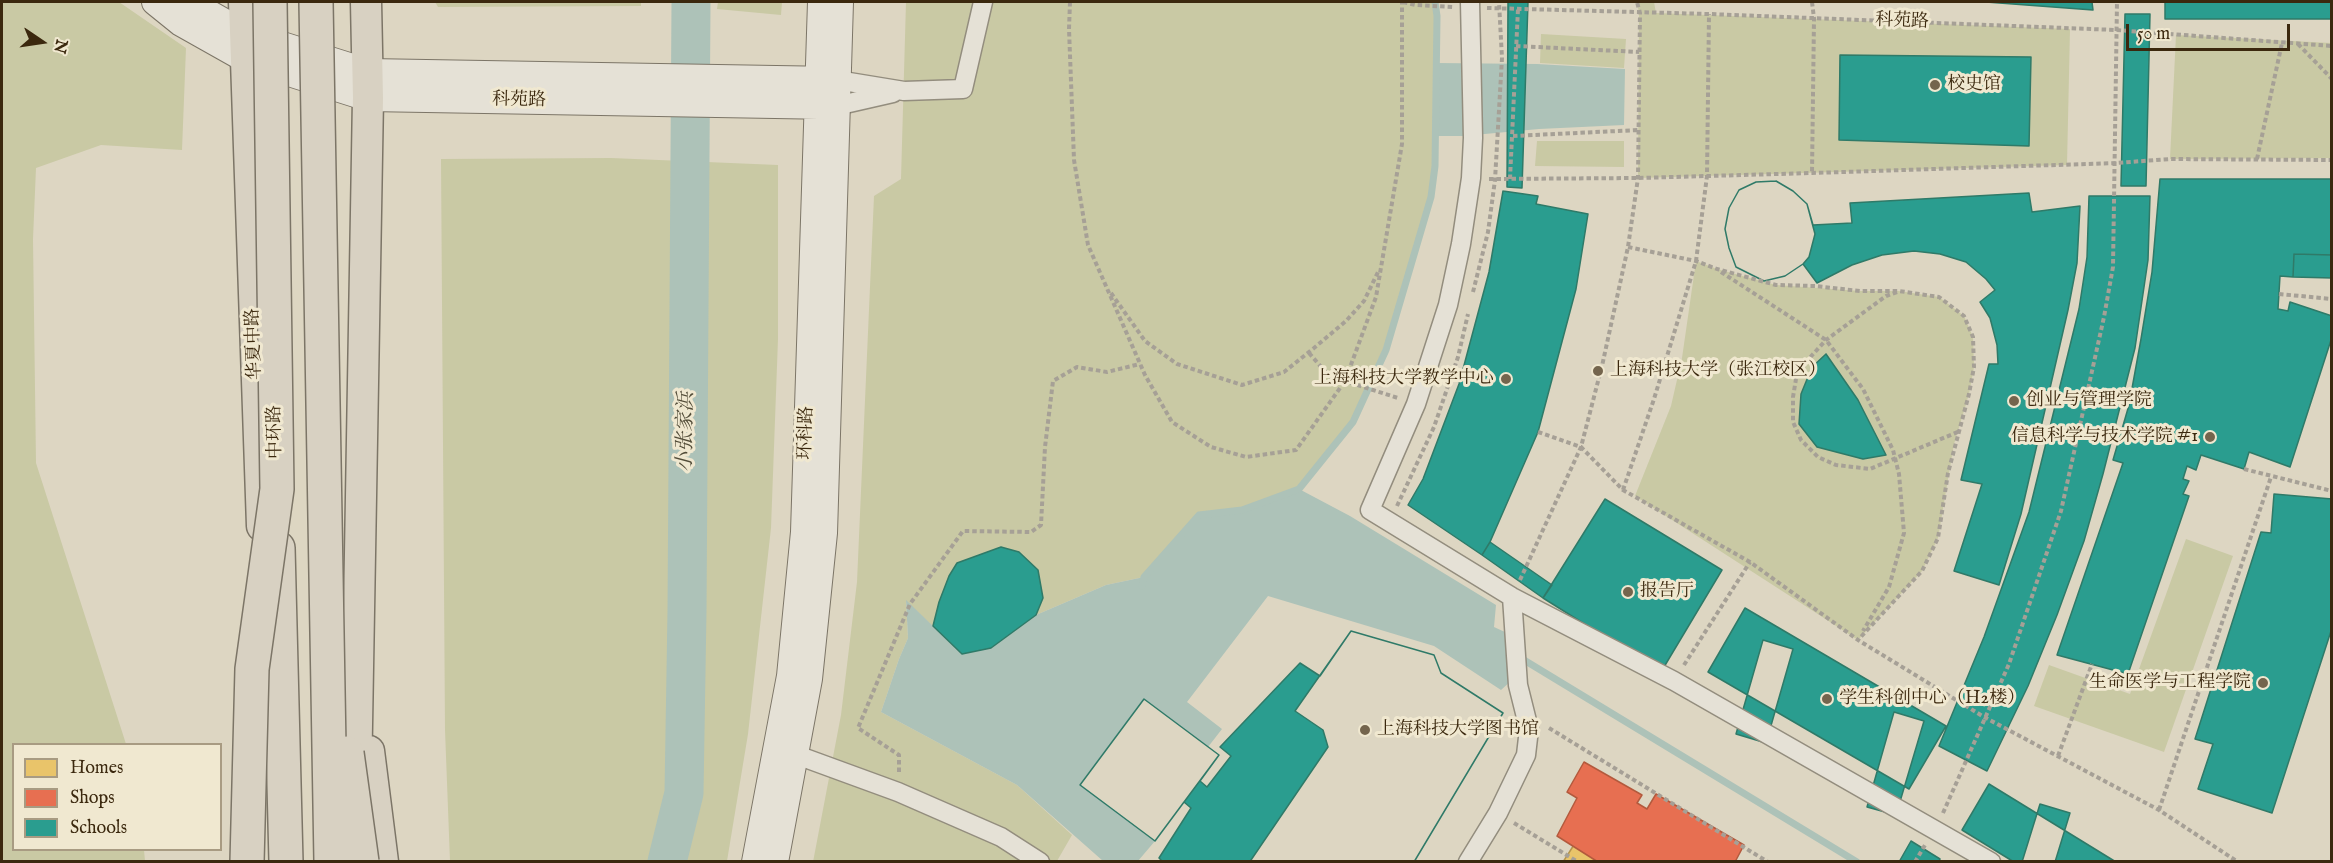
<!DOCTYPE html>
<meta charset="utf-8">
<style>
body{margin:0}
#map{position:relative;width:2333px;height:863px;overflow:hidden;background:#ddd6c2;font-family:"IM FELL English",serif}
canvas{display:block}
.frame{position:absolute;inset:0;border:3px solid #3b280e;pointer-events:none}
.legend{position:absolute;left:12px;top:743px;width:210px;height:108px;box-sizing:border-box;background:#f0e8d0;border:2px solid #a89b82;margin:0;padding:8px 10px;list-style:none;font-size:18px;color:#3b280e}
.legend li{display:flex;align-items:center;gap:12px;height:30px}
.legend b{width:30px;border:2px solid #a89b82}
.north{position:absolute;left:12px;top:12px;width:60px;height:60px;-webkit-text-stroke:4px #f0e8d0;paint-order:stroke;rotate:103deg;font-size:16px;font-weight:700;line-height:24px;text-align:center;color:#3b280e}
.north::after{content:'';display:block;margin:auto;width:21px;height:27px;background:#3b280e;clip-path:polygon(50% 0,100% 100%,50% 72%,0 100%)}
.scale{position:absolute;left:2126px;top:24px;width:164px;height:27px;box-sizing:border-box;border:3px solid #3b280e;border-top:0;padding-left:8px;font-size:18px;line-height:21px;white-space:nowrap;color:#3b280e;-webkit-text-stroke:4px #f0e8d0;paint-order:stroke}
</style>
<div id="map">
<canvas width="2333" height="863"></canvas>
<div class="frame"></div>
<ul class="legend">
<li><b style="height:16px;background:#e9c46a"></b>Homes</li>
<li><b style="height:16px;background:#e76f51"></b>Shops</li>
<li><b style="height:16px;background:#2a9d8f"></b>Schools</li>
</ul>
<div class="north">N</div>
<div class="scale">50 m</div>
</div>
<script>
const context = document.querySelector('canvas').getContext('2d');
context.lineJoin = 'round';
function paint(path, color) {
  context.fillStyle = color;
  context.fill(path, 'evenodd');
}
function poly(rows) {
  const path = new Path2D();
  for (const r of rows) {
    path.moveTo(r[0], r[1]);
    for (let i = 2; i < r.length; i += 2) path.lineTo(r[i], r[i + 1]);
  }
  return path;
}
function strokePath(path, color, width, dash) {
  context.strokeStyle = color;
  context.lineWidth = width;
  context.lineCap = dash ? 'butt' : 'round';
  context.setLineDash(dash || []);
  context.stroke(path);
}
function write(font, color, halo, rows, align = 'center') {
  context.font = font + ' "IM FELL English","Noto Serif SC",serif';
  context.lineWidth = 6;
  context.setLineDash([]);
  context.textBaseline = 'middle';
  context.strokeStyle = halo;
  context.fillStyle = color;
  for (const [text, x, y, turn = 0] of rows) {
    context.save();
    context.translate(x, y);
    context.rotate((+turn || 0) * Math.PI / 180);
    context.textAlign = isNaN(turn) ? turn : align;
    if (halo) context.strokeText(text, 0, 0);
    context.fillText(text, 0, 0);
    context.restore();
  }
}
paint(poly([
 [2,2,119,2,186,48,182,150,101,145,36,168,33,239,36,463,126,744,14,744,14,850,144,850,145,861,2,861],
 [435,2,641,2,641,6,438,7],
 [718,2,782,2,781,15,717,9],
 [906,2,1435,2,1437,16,1435,166,1431,197,1391,330,1353,422,1299,489,1242,510,1199,515,1144,577,1106,585,1036,615,991,648,962,654,906,601,908,638,899,659,881,712,1017,785,1072,835,1057,861,813,862,841,715,857,582,874,196,901,179],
 [1637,2,1654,2,1656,13,2070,29,2067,165,1638,178,1639,13],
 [1541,34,1626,39,1624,68,1540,63],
 [2176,35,2331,43,2331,158,2170,159],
 [1537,141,1624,141,1624,167,1535,166],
 [611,158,778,165,778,339,771,528,748,734,727,861,450,861,445,730,441,159],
 [1696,261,1717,269,1776,285,1860,291,1899,291,1939,297,1964,316,1973,337,1974,367,1969,394,1954,444,1938,538,1922,571,1858,640,1635,496,1671,406,1682,358],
 [2186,539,2233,556,2164,752,2034,706,2049,665,2130,694]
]), '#c9c9a4');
paint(poly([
 [1436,63,1537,64,1625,69,1624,125,1539,129,1463,136,1435,136],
 [1299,489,1350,516,1496,605,1494,627,1507,633,1512,680,1501,690,1434,646,1268,596,1187,702,1222,729,1208,747,1144,699,1080,784,1155,841,1138,861,1103,861,1017,785,881,712,899,659,908,638,906,600,962,654,991,648,1036,615,1106,585,1144,577,1199,515,1242,510]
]), '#adc2b8');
const homes = poly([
 [1595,812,1635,836,1622,862,1563,862,1595,812]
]);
paint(homes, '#e9c46a');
strokePath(homes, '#b5954e', 1.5);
const shops = poly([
 [1584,762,1642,795,1637,803,1647,809,1656,794,1744,845,1735,862,1598,862,1557,836,1577,798,1567,792,1584,762]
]);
paint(shops, '#e76f51');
strokePath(shops, '#b35a3d', 1.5);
const schools = poly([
 [1508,2,1528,2,1522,188,1507,187,1508,2],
 [1986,2,2092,2,2093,10,1986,2],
 [2165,2,2332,2,2332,19,2165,19,2165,2],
 [2125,14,2150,14,2146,186,2121,186,2125,14],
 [1840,55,2031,57,2029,146,1839,140,1840,55],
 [2160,179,2332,179,2332,255,2294,254,2293,277,2280,276,2278,309,2288,311,2290,302,2332,316,2332,337,2290,467,2249,452,2244,469,2201,455,2196,470,2187,466,2183,479,2189,481,2183,494,2189,496,2128,674,2057,655,2123,463,2113,460,2129,405,2141,339,2152,272,2160,179],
 [1776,181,1793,191,1807,204,1813,225,1852,223,1850,203,2029,193,2032,212,2080,206,2077,263,2068,310,2021,514,1999,585,1954,571,1982,484,1961,480,1989,364,1998,364,1997,345,1990,318,1980,302,1995,290,1986,279,1966,262,1940,254,1914,251,1882,255,1852,265,1817,283,1803,264,1785,276,1764,281,1736,267,1729,248,1725,229,1729,208,1739,190,1756,182,1776,181],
 [1776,181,1793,191,1807,204,1815,234,1809,257,1803,264,1785,276,1764,281,1736,267,1729,248,1725,229,1729,208,1739,190,1756,182,1776,181],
 [1503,191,1538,196,1536,204,1588,214,1576,289,1538,432,1490,542,1482,555,1408,505,1423,479,1459,384,1489,272,1503,191],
 [2089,196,2150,196,2148,260,2135,348,2103,474,2084,541,2057,615,2028,686,1987,771,1939,746,1984,637,2029,512,2079,309,2087,257,2089,196],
 [2294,254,2332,255,2332,278,2293,277,2294,254],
 [1826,354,1858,400,1886,455,1863,459,1817,447,1799,424,1801,394,1812,367,1826,354],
 [2274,494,2332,499,2332,628,2272,813,2198,789,2213,744,2195,739,2261,532,2271,533,2274,494],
 [1605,499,1722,570,1661,672,1543,598,1605,499],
 [1490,542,1552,585,1543,598,1482,555,1490,542],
 [1001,547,1019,552,1038,570,1043,598,1036,615,991,648,962,654,933,626,939,602,949,576,957,563,1001,547],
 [1745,608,1946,726,1909,789,1708,672,1745,608],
 [1351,631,1434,655,1441,673,1503,713,1414,862,1163,862,1159,858,1191,808,1184,802,1155,841,1080,785,1144,699,1219,755,1200,781,1207,787,1231,756,1220,747,1300,663,1320,676,1351,631],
 [1351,631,1434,655,1441,673,1503,713,1414,862,1254,862,1251,860,1328,747,1323,730,1295,711,1351,631],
 [1763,640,1793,649,1766,743,1736,734,1763,640],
 [1144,699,1219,755,1155,841,1080,785,1144,699],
 [1894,712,1924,721,1896,815,1867,807,1894,712],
 [1989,784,2116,862,2014,862,1962,830,1989,784],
 [2040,804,2070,813,2055,862,2022,862,2040,804],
 [1911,841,1940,859,1939,862,1899,862,1911,841]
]);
paint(schools, '#2a9d8f');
strokePath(schools, '#2f7a68', 1.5);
strokePath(poly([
 [1142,586,1144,577,1199,515,1242,510,1299,489,1353,422,1386,350,1431,197,1435,166,1437,16,1435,2],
 [1519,657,1857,862]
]), '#adc2b8', 7);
strokePath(poly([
 [667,862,684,793,687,611,691,2]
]), '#adc2b8', 39);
const street = poly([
 [1470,2,1473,138,1471,178,1461,244,1448,305,1416,404,1370,510,1512,597,1674,681,1991,862],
 [837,80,904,91,963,89,983,2],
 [836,106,893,93],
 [794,754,898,792,1001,837,1040,862],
 [1468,862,1498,813,1526,755,1529,729,1518,685,1512,597]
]);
const secondary = poly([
 [155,2,181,23,245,59,368,98,833,106],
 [189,2,244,33,368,72,834,80],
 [755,862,790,676,804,532,821,2],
 [775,862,809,679,824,533,840,2]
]);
const primary = poly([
 [244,2,262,526],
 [369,751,383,862],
 [356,781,368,98,366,2]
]);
const highway = poly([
 [278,548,286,862]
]);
strokePath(street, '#938d7e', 21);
strokePath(secondary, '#7c7567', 28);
strokePath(primary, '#7c7567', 33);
strokePath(highway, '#7c7567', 36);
strokePath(poly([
 [1070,2,1069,29,1074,160,1088,245,1145,375,1172,422,1211,447,1246,457,1296,450,1345,381,1376,297,1402,144,1402,2],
 [1403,2,1416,5,1453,7],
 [1812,2,1814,18,1812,173],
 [1487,8,1709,14,2116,30,2332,46],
 [2298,44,2332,79],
 [1516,46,1639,52],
 [1513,136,1639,130],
 [2257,159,2282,43],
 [1489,179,1638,178,1812,173,2116,163,2170,159,2332,160],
 [1510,179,1518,9],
 [1628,247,1696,261,1717,269,1776,285,1815,286,1860,291,1899,291,1939,297,1964,316,1973,337,1974,367,1969,394,1948,473,1938,538,1922,571,1858,640],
 [1721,272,1826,340,1863,389,1893,450,1899,474,1904,533,1889,587,1863,631],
 [1473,292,1488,232,1495,180,1502,58,1499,2],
 [1897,292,1886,296,1826,340,1805,363,1796,379,1793,397,1793,422,1801,440,1818,457,1836,465,1870,469,1960,431],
 [1111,293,1145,341,1177,364,1242,385,1284,372,1314,348,1346,321,1364,301,1379,270],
 [2279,294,2332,299],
 [1309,353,1329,376,1398,398],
 [1538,432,1581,447,1623,490,1750,562,1858,640,1984,717,2159,810,2238,862],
 [2244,469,2332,491],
 [1623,490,1654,399,1696,261,1707,176,1709,14],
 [1397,506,1434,427,1458,357,1468,314],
 [1520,580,1581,447,1602,366,1628,247,1638,178,1640,13,1637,2],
 [1684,665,1750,562],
 [1549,728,1768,862],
 [2058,756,2092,664],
 [899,772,899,755,858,728,910,604,963,531,1031,532,1041,525,1045,447,1053,381,1077,367,1107,372,1140,364],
 [2159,810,2271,477],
 [1943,813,2009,664,2061,511,2104,317,2113,267,2117,2],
 [1514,823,1578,862],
 [1915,862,1925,845]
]), '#a6a096', 4, [4.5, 3]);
strokePath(street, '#e5e1d6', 18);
strokePath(secondary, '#e5e1d6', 26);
strokePath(primary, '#d8d1c2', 30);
strokePath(highway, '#d8d1c2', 33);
const highwayBridge = poly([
 [316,2,331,862],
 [347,753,362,862],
 [247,862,252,669,277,489,270,2]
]);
strokePath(highwayBridge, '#7c7567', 36, []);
strokePath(highwayBridge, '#d8d1c2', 33);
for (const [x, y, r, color] of [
 [1935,85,6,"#74654d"],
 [1598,371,6,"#74654d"],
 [1506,379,6,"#74654d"],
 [2014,401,6,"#74654d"],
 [2210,437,6,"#74654d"],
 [1628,592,6,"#74654d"],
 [2263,683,6,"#74654d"],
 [1827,699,6,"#74654d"],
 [1365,730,6,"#74654d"]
]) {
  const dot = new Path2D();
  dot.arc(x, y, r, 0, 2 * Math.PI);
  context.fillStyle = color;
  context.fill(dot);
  strokePath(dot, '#f0e8d0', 2);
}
write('18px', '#3b280e', '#f0e8d0', [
 ["科苑路",1902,22,2],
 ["科苑路",519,101,1],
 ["华夏中路",255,344,-92],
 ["中环路",276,432,-91],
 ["环科路",807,433,-88]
]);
write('18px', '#3b280e', '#f0e8d0', [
 ["校史馆",1947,85],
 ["上海科技大学（张江校区）",1610,371],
 ["上海科技大学教学中心",1494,379,"right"],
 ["创业与管理学院",2026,401],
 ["信息科学与技术学院 #1",2198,437,"right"],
 ["报告厅",1640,592],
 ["生命医学与工程学院",2251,683,"right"],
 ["学生科创中心（H2楼）",1839,699],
 ["上海科技大学图书馆",1377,730]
], 'left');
write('italic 20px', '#524c38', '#f0e8d0', [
 ["小张家浜",687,432,-89]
]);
</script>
